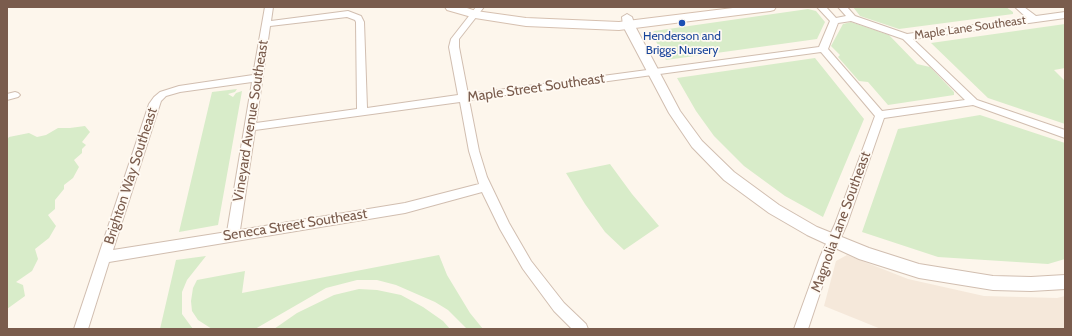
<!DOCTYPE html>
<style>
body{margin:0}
#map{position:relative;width:1072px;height:336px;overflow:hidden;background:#fdf6ec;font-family:Cabin,sans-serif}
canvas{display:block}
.frame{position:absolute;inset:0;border:8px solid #7a5c4d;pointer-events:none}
</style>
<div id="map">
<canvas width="1072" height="336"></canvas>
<div class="frame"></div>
</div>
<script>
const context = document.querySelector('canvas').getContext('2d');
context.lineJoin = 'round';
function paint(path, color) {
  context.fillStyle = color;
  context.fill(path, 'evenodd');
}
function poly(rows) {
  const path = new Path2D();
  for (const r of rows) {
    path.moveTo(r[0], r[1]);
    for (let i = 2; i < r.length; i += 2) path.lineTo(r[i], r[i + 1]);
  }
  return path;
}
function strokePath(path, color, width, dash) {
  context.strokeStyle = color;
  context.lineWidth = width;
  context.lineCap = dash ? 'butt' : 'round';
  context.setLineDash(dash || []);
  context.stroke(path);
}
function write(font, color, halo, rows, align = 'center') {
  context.font = font + ' Cabin,sans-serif';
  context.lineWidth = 3.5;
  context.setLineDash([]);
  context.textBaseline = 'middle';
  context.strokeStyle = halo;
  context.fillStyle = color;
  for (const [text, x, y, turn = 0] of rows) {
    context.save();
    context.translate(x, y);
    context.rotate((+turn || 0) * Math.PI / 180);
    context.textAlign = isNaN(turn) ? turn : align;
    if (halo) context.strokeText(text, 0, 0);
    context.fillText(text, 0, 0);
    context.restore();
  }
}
paint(poly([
 [847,255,908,279,984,296,1057,298,1065,296,1065,329,881,329,824,306,836,261]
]), '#f5e8da');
paint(poly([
 [853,7,1006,7,1013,12,1013,14,899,29,860,16],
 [808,9,816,11,825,22,817,39,666,60,652,34,654,31],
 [851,22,889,35,917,64,930,67,954,92,954,95,888,105,868,82,859,81,838,57,840,55,831,46,843,24],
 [1065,24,1065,68,1054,70,1065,81,1065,124,988,98,931,43],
 [815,58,864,119,823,217,785,196,744,166,714,136,696,111,677,78],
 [237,89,235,92,228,94,233,97,236,93,242,91,218,225,179,232,212,92],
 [980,115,1065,143,1065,259,1048,264,938,257,862,232,898,129],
 [85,126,90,132,82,142,86,145,82,149,82,153,74,160,79,167,73,178,64,185,64,189,55,200,55,209,48,215,56,226,49,238,35,249,38,259,32,271,16,282,23,285,25,296,7,309,7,140,9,137,29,133,37,137,46,135,58,128,70,128],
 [610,164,632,194,659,226,624,250,605,232,585,204,566,173],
 [439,255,447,275,470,313,483,329,467,329,448,310,435,302,396,285,377,280,357,280,326,288,255,329,212,329,198,320,192,311,191,301,193,288,197,280,245,271,242,293],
 [206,256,187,280,182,292,182,314,193,329,160,329,176,260],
 [359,289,377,290,401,295,423,307,443,321,450,329,274,329,297,313,334,295]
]), '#d8ecc9');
const minor = poly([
 [265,7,273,7,271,21,348,11,361,16,364,22,367,108,458,95,449,47,451,39,476,7,484,7,459,39,459,47,468,94,819,47,830,21,817,7,826,7,836,18,846,16,838,7,847,7,855,16,907,34,1027,18,1015,7,1024,7,1036,16,1065,12,1065,18,913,39,977,100,1065,130,1065,138,973,105,884,118,847,224,832,257,808,329,794,329,820,257,835,224,875,116,821,52,469,100,479,151,487,177,509,223,531,261,564,303,586,324,588,329,572,329,554,311,523,269,500,229,482,192,405,213,109,262,88,329,74,329,149,104,154,97,160,92,179,86,253,75,265,7],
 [347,17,355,20,356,22,357,109,256,123,270,26,347,17],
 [851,21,903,39,965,100,882,111,828,49,838,23,851,21],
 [252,82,227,232,113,250,161,101,166,96,180,92,252,82],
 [460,102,469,151,479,184,405,203,240,230,255,130,460,102],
 [15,92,18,93,20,95,18,97,7,100,7,94,15,92]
]);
const tertiary = poly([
 [627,14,632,17,635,26,680,111,702,141,734,172,779,205,817,227,869,248,919,264,993,276,1031,277,1065,275,1065,289,1031,291,993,290,919,278,859,259,807,235,769,213,724,180,692,147,669,113,623,26,622,17,627,14]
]);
const secondary = poly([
 [445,7,464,7,476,11,526,18,619,22,741,7,776,7,774,10,770,11,619,30,526,26,475,18,447,10,445,7]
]);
strokePath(minor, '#d1beb0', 2);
strokePath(tertiary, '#d1beb0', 2);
strokePath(secondary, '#d6c0b0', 2);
paint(minor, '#fff');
paint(tertiary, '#fff');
paint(secondary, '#fff');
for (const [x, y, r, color] of [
 [682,23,4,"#1a4fb4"]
]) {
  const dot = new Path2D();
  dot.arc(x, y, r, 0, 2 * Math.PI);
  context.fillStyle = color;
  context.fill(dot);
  strokePath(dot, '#fffaf3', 1.5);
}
write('12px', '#7a5c4d', '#fffaf3', [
 ["Maple Lane Southeast",970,28,-8]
]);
write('12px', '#164399', '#fffaf3', [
 ["Henderson and",682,36],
 ["Briggs Nursery",682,50]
]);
write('14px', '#7a5c4d', '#fffaf3', [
 ["Maple Street Southeast",536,88,-8],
 ["Vineyard Avenue Southeast",251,121,-81],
 ["Brighton Way Southeast",131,176,-72],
 ["Magnolia Lane Southeast",841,222,-70],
 ["Seneca Street Southeast",295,225,-9]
]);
</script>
